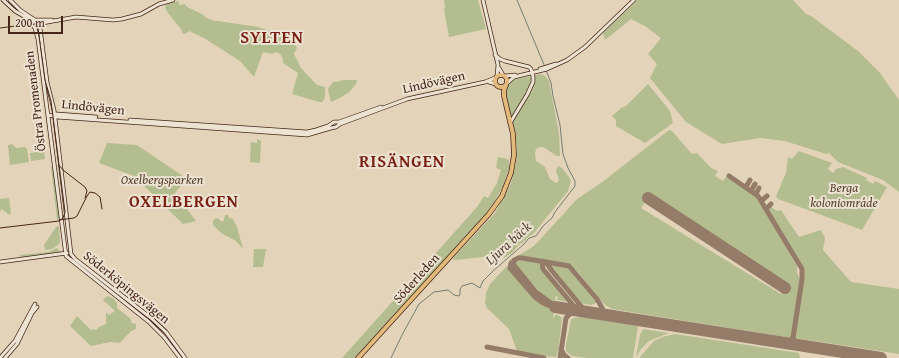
<!DOCTYPE html>
<meta charset="utf-8">
<style>
body{margin:0}
#map{position:relative;width:899px;height:358px;overflow:hidden;background:#e3d4b9;font-family:"Gentium Book Plus",serif}
canvas{display:block}
.scale{position:absolute;left:8px;top:16px;width:55px;height:18px;box-sizing:border-box;border:2px solid #462519;border-top:0;padding-left:5px;font-size:12px;line-height:14px;white-space:nowrap;color:#462519;-webkit-text-stroke:3px #ede3d2;paint-order:stroke}
</style>
<div id="map">
<canvas width="899" height="358"></canvas>
<div class="scale">200 m</div>
</div>
<script>
const context = document.querySelector('canvas').getContext('2d');
context.lineJoin = 'round';
function paint(path, color) {
  context.fillStyle = color;
  context.fill(path, 'evenodd');
}
function poly(rows) {
  const path = new Path2D();
  for (const r of rows) {
    if (r.length === 3) {
      path.moveTo(r[0] + r[2], r[1]);
      path.arc(r[0], r[1], r[2], 0, 2 * Math.PI);
      continue;
    }
    path.moveTo(r[0], r[1]);
    for (let i = 2; i < r.length; i += 2) path.lineTo(r[i], r[i + 1]);
  }
  return path;
}
function strokePath(path, color, width, dash) {
  context.strokeStyle = color;
  context.lineWidth = width;
  context.lineCap = dash ? 'butt' : 'round';
  context.setLineDash(dash || []);
  context.stroke(path);
}
function write(font, color, halo, rows, align = 'center') {
  context.font = font + ' "Gentium Book Plus",serif';
  context.lineWidth = 4;
  context.setLineDash([]);
  context.textBaseline = 'middle';
  context.strokeStyle = halo;
  context.fillStyle = color;
  for (const [text, x, y, turn = 0] of rows) {
    context.save();
    context.translate(x, y);
    context.rotate((+turn || 0) * Math.PI / 180);
    context.textAlign = isNaN(turn) ? turn : align;
    if (halo) context.strokeText(text, 0, 0);
    context.fillText(text, 0, 0);
    context.restore();
  }
}
paint(poly([
 [444,0,478,0,486,29,449,37,444,10,445,7],
 [638,0,793,0,806,14,811,16,858,51,880,73,899,100,899,192,883,180,838,162,829,153,826,154,785,141,760,138,722,144,686,122,650,78,657,64,648,54,661,38,645,26,631,19,605,40,603,33],
 [179,1,179,5,185,4,187,7,204,15,205,17,214,21,218,21,258,27,279,34,294,44,297,48,294,54,301,68,317,85,325,87,325,96,324,100,322,102,319,102,292,94,298,73,283,63,283,59,280,54,276,52,272,54,263,52,254,77,240,61,204,38,189,31,187,33,183,34,181,29,168,13,165,8,166,5,169,3],
 [540,74,545,76,549,81,559,134,560,156,557,156,543,147,540,147,536,149,535,154,536,161,545,167,550,179,554,182,557,183,559,180,556,171,557,168,559,166,562,168,569,177,571,181,568,191,534,233,528,237,522,243,519,244,513,252,504,258,493,256,455,260,453,259,455,256,495,213,511,184,516,163,517,148,515,131,506,95,507,88,511,82,516,79],
 [344,80,357,80,356,84,349,92,340,98,331,102,328,90,329,87,334,81,336,82],
 [648,84,670,111,673,123,645,143,616,126,616,120,612,116,621,108,626,106],
 [669,130,672,131,692,154,697,153,711,168,718,171,715,176,723,181,726,177,752,193,758,198,766,212,797,266,797,272,800,280,792,338,612,309,605,305,577,271,568,264,523,257,517,257,519,255,534,246,577,199,601,183],
 [651,194,788,284,781,294,641,208],
 [257,139,261,141,260,163,250,162,251,142,257,143],
 [107,143,137,145,187,179,175,193,196,221,183,224,134,176,99,163],
 [12,144,16,148,25,147,27,149,29,162,10,165,8,145],
 [44,151,45,159,31,161,30,153],
 [799,151,832,163,828,169,833,173,836,169,843,167,867,178,866,180,873,184,875,181,887,187,862,230,778,199,776,196,786,173,788,157,792,159],
 [498,157,504,158,509,160,509,168,503,186,492,207,361,352,355,358,342,358,477,207,484,196,488,198,497,183,501,170,496,168],
 [51,167,53,167,60,218,57,220],
 [9,198,11,213,10,215,1,209,0,213,0,199],
 [771,207,777,211,781,210,799,237,821,230,825,238,823,250,851,282,899,289,899,354,795,338,804,271,768,209],
 [225,215,228,215,229,218,233,219,237,227,243,249,236,241,221,233,213,225,213,221,216,218,219,219,222,222,224,220],
 [59,226,60,240,59,244,52,249,45,250,44,245,56,227],
 [57,248,61,253,21,258,20,255,49,252],
 [254,249,266,249,263,267,253,267],
 [520,260,541,263,541,267,542,271,569,302,557,300,558,297,556,296,554,305,547,300,517,266,517,262],
 [553,265,567,267,571,269,597,300,596,303,591,305,580,303,551,269],
 [507,266,533,297,540,302,554,309,553,318,554,318,555,315,558,315,562,318,558,352,556,357,542,356,517,351,509,329,487,308,485,303,486,293,490,284],
 [107,296,113,298,117,303,117,308,130,318,132,323,136,324,136,329,131,331,120,343,110,342,91,346,70,326,77,316,91,330,93,329,96,330,99,327,106,324,106,313,110,315,112,312,114,313,114,310,103,300],
 [581,317,638,326,633,358,587,358,572,356,568,353,566,351,566,344,571,320,573,318],
 [643,329,669,333,649,341,641,349,636,357,640,335],
 [675,334,799,353,800,358,639,358,654,341,662,337]
]), '#b4bd8f');
strokePath(poly([
 [517,0,545,67],
 [391,358,402,335,419,304,434,292,448,290,454,295,459,296,460,294,460,289,462,286,472,283,480,288,483,281,493,271,524,244,529,238,536,236,544,225,552,218,555,212,575,186,575,181,568,168,563,154,560,125,553,96,551,83,546,70]
]), '#757d71', 1);
strokePath(poly([
 [729,176,758,196,802,269,802,279,793,338,788,342,775,342],
 [746,187,750,180],
 [751,191,755,184],
 [756,194,759,188],
 [761,201,767,196],
 [766,209,771,204],
 [514,260,514,265,536,292,552,304],
 [542,261,543,269,578,311],
 [546,262,552,271,586,312],
 [555,308,543,303,535,297,510,268,511,263,518,258,522,258,569,266,597,299,606,315],
 [793,336,794,340,797,343,810,347],
 [487,347,544,358],
 [561,349,564,355,568,358],
 [560,358,566,318,572,312,580,311]
]), '#947c69', 5);
strokePath(poly([
 [648,198,785,288],
 [555,307,881,358]
]), '#947c69', 12);
const secondary = poly([
 [3,0,15,11,32,21,42,23,76,17,113,20,122,19,141,14,159,4,173,0],
 [10,0,20,10,35,20,52,20],
 [483,0,498,65,497,76],
 [28,19,35,28,38,39,66,256,149,322,164,337,180,358],
 [35,20,39,23,40,28,47,82,54,110,71,254,75,259,151,318,166,332,185,358],
 [495,55,500,59,505,61,529,67,531,69,533,76,533,82,527,95,510,123],
 [499,68,503,75],
 [540,69,556,64],
 [505,76,515,75],
 [489,82,496,84],
 [507,83,514,77,547,69,567,60,585,47,634,0],
 [48,115,57,117,307,135,331,128,336,127,340,124,407,99,485,82,495,78],
 [54,115,57,114,96,117],
 [130,120,307,132,316,130,328,126,334,122,339,122,381,107],
 [0,262,67,253],
 [0,358,15,341,35,304],
 [5,358,17,344,32,313,37,307]
]);
const primary = poly([
 [501,81,6],
 [358,358,489,214,502,196,511,173,514,155,513,134,504,96,504,90,506,85]
]);
strokePath(secondary, '#462519', 4.5);
strokePath(primary, '#462519', 5.5);
strokePath(secondary, '#ede3d2', 3);
strokePath(primary, '#e2ba7c', 4);
strokePath(poly([
 [0,28,31,24,35,25,38,29,45,80,51,101,65,212,63,218,59,221,0,228],
 [59,165,63,170,85,187,87,191,85,198],
 [59,220,74,218,77,216,87,196,90,192,95,193,100,197,102,209]
]), '#462519', 1);
write('13px', '#462519', '#ede3d2', [
 ["Lindövägen",434,83,-13],
 ["Östra Promenaden",36,101,-97],
 ["Lindövägen",93,108,6],
 ["Söderleden",417,279,-48],
 ["Söderköpingsvägen",126,288,39]
]);
write('italic 13px', '#5c4331', '#ede3d2', [
 ["Oxelbergsparken",162,181],
 ["Berga",844,189],
 ["koloniområde",844,204]
]);
write('italic 14px', '#5a4a3e', '#ede3d2', [
 ["Ljura bäck",509,244,-42]
]);
context.letterSpacing = '1px';
write('bold 17px', '#7a1f14', '#ede3d2', [
 ["SYLTEN",272,39],
 ["RISÄNGEN",402,163],
 ["OXELBERGEN",184,203]
]);
context.letterSpacing = '0px';
</script>
